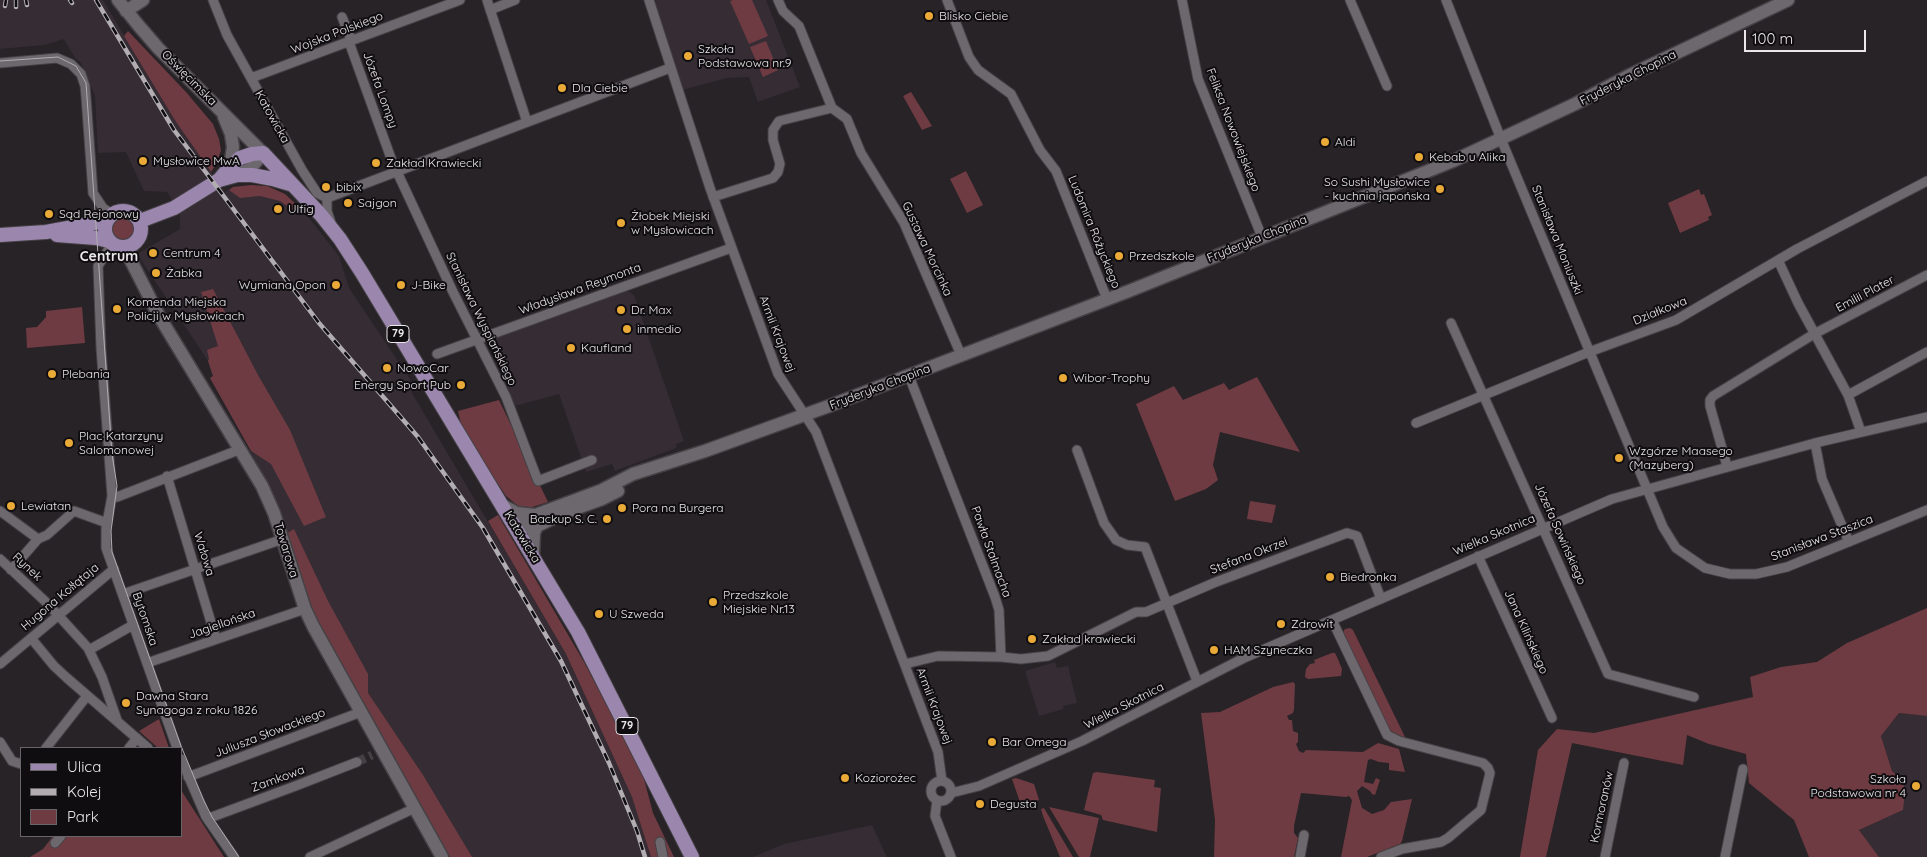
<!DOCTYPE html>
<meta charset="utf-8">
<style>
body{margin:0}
#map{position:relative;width:1927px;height:857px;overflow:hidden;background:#272327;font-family:Quicksand,sans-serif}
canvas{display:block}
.legend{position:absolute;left:20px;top:747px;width:162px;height:90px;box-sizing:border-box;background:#0f0d0f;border:1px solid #676567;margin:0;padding:6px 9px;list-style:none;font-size:15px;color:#ebe8eb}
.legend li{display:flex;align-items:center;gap:10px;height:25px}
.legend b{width:25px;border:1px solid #676567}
.scale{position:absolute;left:1744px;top:30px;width:122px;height:22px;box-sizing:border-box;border:2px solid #ebe8eb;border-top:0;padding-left:6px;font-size:15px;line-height:18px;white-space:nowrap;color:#ebe8eb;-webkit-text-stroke:4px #0f0d0f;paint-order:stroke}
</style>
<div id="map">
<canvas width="1927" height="857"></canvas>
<ul class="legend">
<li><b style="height:6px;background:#9b87ae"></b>Ulica</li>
<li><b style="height:6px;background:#b1adb1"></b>Kolej</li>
<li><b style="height:14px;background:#6f3b42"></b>Park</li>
</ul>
<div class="scale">100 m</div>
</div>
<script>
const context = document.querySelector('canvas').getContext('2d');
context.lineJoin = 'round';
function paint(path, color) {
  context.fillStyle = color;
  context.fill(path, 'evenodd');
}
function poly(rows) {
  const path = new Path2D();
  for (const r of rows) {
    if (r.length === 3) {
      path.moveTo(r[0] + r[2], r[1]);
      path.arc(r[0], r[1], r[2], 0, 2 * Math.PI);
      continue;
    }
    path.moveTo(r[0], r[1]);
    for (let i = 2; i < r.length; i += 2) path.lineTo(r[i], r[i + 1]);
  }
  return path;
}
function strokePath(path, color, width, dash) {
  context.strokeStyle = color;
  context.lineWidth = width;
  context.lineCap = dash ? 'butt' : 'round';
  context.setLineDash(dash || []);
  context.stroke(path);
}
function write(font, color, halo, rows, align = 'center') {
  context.font = font + ' Quicksand,sans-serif';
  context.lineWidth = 4;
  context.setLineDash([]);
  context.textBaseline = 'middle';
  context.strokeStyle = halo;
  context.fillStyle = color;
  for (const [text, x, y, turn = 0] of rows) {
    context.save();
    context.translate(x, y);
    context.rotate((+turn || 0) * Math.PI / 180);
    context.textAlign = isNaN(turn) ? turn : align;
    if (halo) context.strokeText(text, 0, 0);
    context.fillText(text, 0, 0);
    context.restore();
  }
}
paint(poly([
 [0,0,103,0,176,122,225,192,233,187,278,193,299,205,339,256,349,288,410,379,412,393,566,654,632,797,651,857,450,857,313,611,283,522,251,451,210,378,213,376,208,361,137,254,180,229,180,214,167,192,144,191,126,152,98,153,95,96,81,63,75,58,64,39,45,45,0,49],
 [657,0,766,0,800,87,758,102,749,77,727,78,682,90,654,2],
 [626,290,634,295,684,441,676,444,676,448,615,471,612,464,586,472,559,394,515,406,490,340],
 [1055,662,1057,668,1068,666,1077,703,1063,706,1064,709,1039,716,1025,671],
 [1899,713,1927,716,1927,857,1879,857,1859,830,1903,810,1903,781,1892,771,1881,736],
 [872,825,887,857,753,857,784,844]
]), '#352c34');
paint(poly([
 [733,0,752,0,768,36,749,44,730,1],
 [128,31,186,92,213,124,219,139,221,150,217,163,211,172,176,122,124,36],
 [766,41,778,70,763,77,750,47],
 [911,92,932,126,922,130,903,96],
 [966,171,983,205,967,213,950,179],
 [251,185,267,186,285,194,301,209,296,212,280,201,260,196,240,198,229,190,233,187],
 [1699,189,1701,195,1704,194,1712,215,1708,217,1709,220,1680,233,1668,203],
 [119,215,134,217,138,227,134,238,127,243,122,244,115,242,108,231,108,224,114,217],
 [213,289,258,375,290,430,326,517,304,526,271,464,251,451,210,378,213,376,208,361,209,359,207,350,218,346,201,292],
 [82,307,85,343,27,348,26,328,37,327,46,317,46,311],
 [1257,377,1300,452,1220,432,1213,465,1218,480,1206,489,1175,501,1136,404,1174,386,1183,400,1224,383,1229,390],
 [499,400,548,502,523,510,506,496,462,429,458,411],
 [1250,501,1276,505,1272,523,1247,519],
 [498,515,584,662,621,732,644,779,653,813,674,857,651,857,632,797,566,654,488,521],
 [294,529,328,601,368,674,368,693,423,775,472,857,450,857,347,678,313,611,287,533],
 [1927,608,1927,716,1899,713,1881,736,1892,771,1903,781,1905,791,1903,810,1859,830,1879,857,1809,857,1794,820,1749,783,1746,754,1709,744,1687,735,1683,765,1572,743,1546,857,1520,857,1538,750,1557,729,1594,733,1753,697,1750,677,1781,667,1817,662,1847,643],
 [1350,628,1353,630,1405,737,1401,738,1388,731,1344,637,1343,632,1345,629],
 [1332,653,1335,653,1337,657,1342,669,1341,676,1308,679,1305,677,1306,669,1310,664,1315,663,1314,660],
 [1293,682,1295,684,1294,709,1293,713,1287,716,1289,720,1292,720,1293,731,1298,733,1298,742,1296,744,1299,751,1303,753,1306,750,1363,752,1378,743,1399,749,1405,772,1389,770,1389,763,1379,762,1371,759,1368,760,1364,782,1373,784,1376,778,1380,780,1375,795,1372,794,1370,791,1362,786,1357,791,1362,808,1372,814,1384,810,1391,802,1412,799,1402,841,1400,844,1367,857,1341,857,1352,800,1349,796,1346,797,1301,793,1294,826,1294,833,1298,838,1294,857,1214,857,1215,820,1201,713,1220,712,1273,687],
 [159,719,169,748,158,748,139,731],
 [1097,772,1155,780,1154,787,1161,788,1157,832,1103,820,1101,815,1084,810,1093,773],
 [1016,778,1034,784,1039,800,1021,805,1012,779],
 [181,790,224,857,30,857,43,849,53,836,181,836],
 [1049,807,1099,818,1090,857,1079,857],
 [1044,808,1073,857,1060,857,1043,816,1041,809]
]), '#6f3b42');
strokePath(poly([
 [357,762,372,755]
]), '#444144', 9, [9, 4.5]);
const street = poly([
 [213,0,227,35,302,170,317,193,327,198],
 [487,0,527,122],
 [649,0,710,188,778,374,816,432,938,752,942,781],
 [778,0,783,11,799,26,832,108,847,119,861,153,904,223,961,355],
 [947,0,969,57,978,70,1011,94,1040,150,1056,171,1107,299],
 [1182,0,1198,79,1262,237],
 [1350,0,1387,86],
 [1446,0,1501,139,1601,379,1663,527,1676,548,1705,568,1730,574,1756,574,1787,567,1927,510],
 [490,10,515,0],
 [342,17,350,37,349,42,392,161,453,292,506,397,538,481,592,460],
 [0,63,57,58,71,64,81,74,85,86,86,97,93,193,103,208,112,214],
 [251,78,460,0],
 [713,197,773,178,778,172,780,164,773,140,773,130,779,121,832,108],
 [327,198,670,68],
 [327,198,327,211,331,223],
 [112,244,98,266,101,348,112,496,106,528,106,548,177,748],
 [1778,260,1798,303,1848,395,1861,432],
 [1451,323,1608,674,1694,697],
 [437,354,731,248],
 [909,376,995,597,999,610,1001,657],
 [1848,395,1927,352],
 [1416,423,1589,352,1676,320,1797,249,1927,181],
 [1815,443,1822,479,1849,542],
 [1077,450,1104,523,1116,540,1127,545,1145,547,1197,681],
 [1727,466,1710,406,1710,400,1713,396,1814,334,1927,275],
 [167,476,216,639],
 [112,496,117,497,241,449],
 [0,511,38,539],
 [1478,556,1552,718],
 [0,559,48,604,88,648,102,677,117,720],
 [11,570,38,539,47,535,74,511,107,523],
 [123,594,283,539],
 [1332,620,1387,735,1399,741,1483,763,1488,768,1490,773,1481,810,1448,838,1441,842,1402,849,1381,857],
 [31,638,54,666,67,678,148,748],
 [89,650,133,625],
 [147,663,305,609],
 [0,664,114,569],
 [905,664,938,656,1001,657,1021,659,1048,656,1136,612,1146,612,1216,582,1347,533,1357,536,1381,599],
 [0,742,12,761,21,764],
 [46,748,87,696],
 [129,748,137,738],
 [181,759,206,817,234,857],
 [188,777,361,712],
 [941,791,10],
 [951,793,979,786,1082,741,1244,658,1612,499,1815,443,1927,417],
 [937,800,935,816,951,857],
 [206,817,212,817,298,785,357,762],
 [660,842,663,857],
 [55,843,61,836],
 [310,857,415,808],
 [1300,857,1304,835],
 [1605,857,1624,763],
 [1725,857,1743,769]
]);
const secondary = poly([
 [118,0,139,26,158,48,263,153,251,168,237,175],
 [126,11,143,0],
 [224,117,231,134,233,147,230,167],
 [124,247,159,316,262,486,274,513,305,609,313,626,442,857],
 [502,505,517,513,535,515],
 [516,527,535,515,602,490,633,474,705,451,829,406,1129,291,1453,161,1575,104,1630,75,1788,0],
 [517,529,537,526,566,512,602,499,618,491],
 [533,555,534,533,537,526]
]);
const primary = poly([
 [219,180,230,167,240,158,252,154,263,153,321,215,340,239,362,273,578,632,692,857],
 [123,229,18],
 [140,221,174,208,219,180,237,175,252,175,273,179,290,184],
 [0,235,46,232,95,223,108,217],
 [57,235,96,238,109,241]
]);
strokePath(street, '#454145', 11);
strokePath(secondary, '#454145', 15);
strokePath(primary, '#454145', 16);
strokePath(street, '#6d686d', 9);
strokePath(secondary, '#6d686d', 12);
strokePath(primary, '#9b87ae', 14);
strokePath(poly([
 [0,61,58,57,76,66,86,83,112,454,117,486,111,531,112,552,181,746,204,801,212,817,239,857]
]), '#b1adb1', 1);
const rail = poly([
 [16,0,16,7],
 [26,0,27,5],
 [70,0,72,3],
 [96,0,174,130,319,323,418,437,483,528,561,661,609,763,637,831,645,857],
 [5,6,6,0]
]);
strokePath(rail, '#b1adb1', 4.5);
strokePath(rail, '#0f0d0f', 2.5, [8]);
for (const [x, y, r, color] of [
 [929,16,5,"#eaaa38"],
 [688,56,5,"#eaaa38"],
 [562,88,5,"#eaaa38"],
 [1325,142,5,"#eaaa38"],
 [1419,157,5,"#eaaa38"],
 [143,161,5,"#eaaa38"],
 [376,163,5,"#eaaa38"],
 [326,187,5,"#eaaa38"],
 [1440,189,5,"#eaaa38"],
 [348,203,5,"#eaaa38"],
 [278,209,5,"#eaaa38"],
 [49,214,5,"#eaaa38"],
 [621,223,5,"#eaaa38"],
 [153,253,5,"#eaaa38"],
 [1119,256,5,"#eaaa38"],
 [156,273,5,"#eaaa38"],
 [336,285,5,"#eaaa38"],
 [401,285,5,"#eaaa38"],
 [117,309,5,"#eaaa38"],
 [621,310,5,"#eaaa38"],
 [627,329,5,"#eaaa38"],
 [571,348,5,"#eaaa38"],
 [387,368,5,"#eaaa38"],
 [52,374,5,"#eaaa38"],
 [1063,378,5,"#eaaa38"],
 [461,385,5,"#eaaa38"],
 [69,443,5,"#eaaa38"],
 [1619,458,5,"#eaaa38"],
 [11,506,5,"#eaaa38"],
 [622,508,5,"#eaaa38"],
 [607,519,5,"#eaaa38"],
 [1330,577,5,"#eaaa38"],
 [713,602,5,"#eaaa38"],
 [599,614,5,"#eaaa38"],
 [1281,624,5,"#eaaa38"],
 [1032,639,5,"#eaaa38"],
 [1214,650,5,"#eaaa38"],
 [126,703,5,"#eaaa38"],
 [992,742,5,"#eaaa38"],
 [845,778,5,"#eaaa38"],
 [1916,786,5,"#eaaa38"],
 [980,804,5,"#eaaa38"]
]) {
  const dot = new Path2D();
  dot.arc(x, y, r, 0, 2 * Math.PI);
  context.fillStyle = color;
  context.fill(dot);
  strokePath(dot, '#0f0d0f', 2);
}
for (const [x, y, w] of [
 [398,334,22],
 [627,726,22]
]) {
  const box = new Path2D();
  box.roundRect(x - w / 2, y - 8.5, w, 17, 4);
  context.fillStyle = '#0f0d0f';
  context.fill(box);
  strokePath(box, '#ebe8eb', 1);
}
write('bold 11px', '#ebe8eb', null, [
 ["79",398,334],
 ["79",627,726]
]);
write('12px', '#ebe8eb', '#0f0d0f', [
 ["Blisko Ciebie",939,16],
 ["Szkoła",698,49],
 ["Podstawowa nr.9",698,63],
 ["Dla Ciebie",572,88],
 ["Aldi",1335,142],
 ["Kebab u Alika",1429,157],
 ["Mysłowice MwA",153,161],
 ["Zakład Krawiecki",386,163],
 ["So Sushi Mysłowice",1430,182,"right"],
 ["- kuchnia japońska",1430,196,"right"],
 ["bibix",336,187],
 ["Sajgon",358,203],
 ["Ulfig",288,209],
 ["Sąd Rejonowy",59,214],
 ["Żłobek Miejski",631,216],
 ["w Mysłowicach",631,230],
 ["Centrum 4",163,253],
 ["Przedszkole",1129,256],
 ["Żabka",166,273],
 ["Wymiana Opon",326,285,"right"],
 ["J-Bike",411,285],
 ["Komenda Miejska",127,302],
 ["Policji w Mysłowicach",127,316],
 ["Dr. Max",631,310],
 ["inmedio",637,329],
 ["Kaufland",581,348],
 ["NowoCar",397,368],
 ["Plebania",62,374],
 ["Wibor-Trophy",1073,378],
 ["Energy Sport Pub",451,385,"right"],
 ["Plac Katarzyny",79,436],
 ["Salomonowej",79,450],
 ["Wzgórze Maasego",1629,451],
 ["(Mazyberg)",1629,465],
 ["Lewiatan",21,506],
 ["Pora na Burgera",632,508],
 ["Backup S. C.",597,519,"right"],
 ["Biedronka",1340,577],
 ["Przedszkole",723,595],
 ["Miejskie Nr.13",723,609],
 ["U Szweda",609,614],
 ["Zdrowit",1291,624],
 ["Zakład krawiecki",1042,639],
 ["HAM Szyneczka",1224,650],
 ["Dawna Stara",136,696],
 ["Synagoga z roku 1826",136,710],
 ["Bar Omega",1002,742],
 ["Koziorożec",855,778],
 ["Szkoła",1906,779,"right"],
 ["Podstawowa nr 4",1906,793,"right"],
 ["Degusta",990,804]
], 'left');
write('12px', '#ebe8eb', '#0f0d0f', [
 ["Wojska Polskiego",337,33,-21],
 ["Oświęcimska",189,78,45],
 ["Fryderyka Chopina",1628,78,-27],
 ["Józefa Lompy",380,90,70],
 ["Katowicka",272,117,61],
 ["Feliksa Nowowiejskiego",1233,130,69],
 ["Ludomira Różyckiego",1094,232,68],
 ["Fryderyka Chopina",1257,239,-22],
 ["Stanisława Moniuszki",1557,240,68],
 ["Gustawa Morcinka",927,249,65],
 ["Władysława Reymonta",580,289,-20],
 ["Emilii Plater",1865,294,-28],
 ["Działkowa",1660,311,-22],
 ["Stanisława Wyspiańskiego",481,319,64],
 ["Armii Krajowej",777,334,69],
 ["Fryderyka Chopina",880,387,-21],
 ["Józefa Sowińskiego",1560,534,66],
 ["Wielka Skotnica",1494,535,-23],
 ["Katowicka",522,537,59],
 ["Stanisława Staszica",1822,538,-21],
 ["Towarowa",286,550,73],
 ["Pawła Stalmacha",991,552,70],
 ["Wałowa",204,554,73],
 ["Stefana Okrzei",1249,556,-21],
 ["Rynek",27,567,43],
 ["Hugona Kołłątaja",60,597,-40],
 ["Bytomska",145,619,71],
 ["Jagiellońska",222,624,-19],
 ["Jana Kilińskiego",1526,632,66],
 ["Armii Krajowej",934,706,69],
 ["Wielka Skotnica",1124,706,-27],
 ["Juliusza Słowackiego",270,733,-21],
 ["Zamkowa",278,779,-20],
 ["Kormoranów",1602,807,-78]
]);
write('bold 14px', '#ebe8eb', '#0f0d0f', [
 ["Centrum",109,257]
]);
</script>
